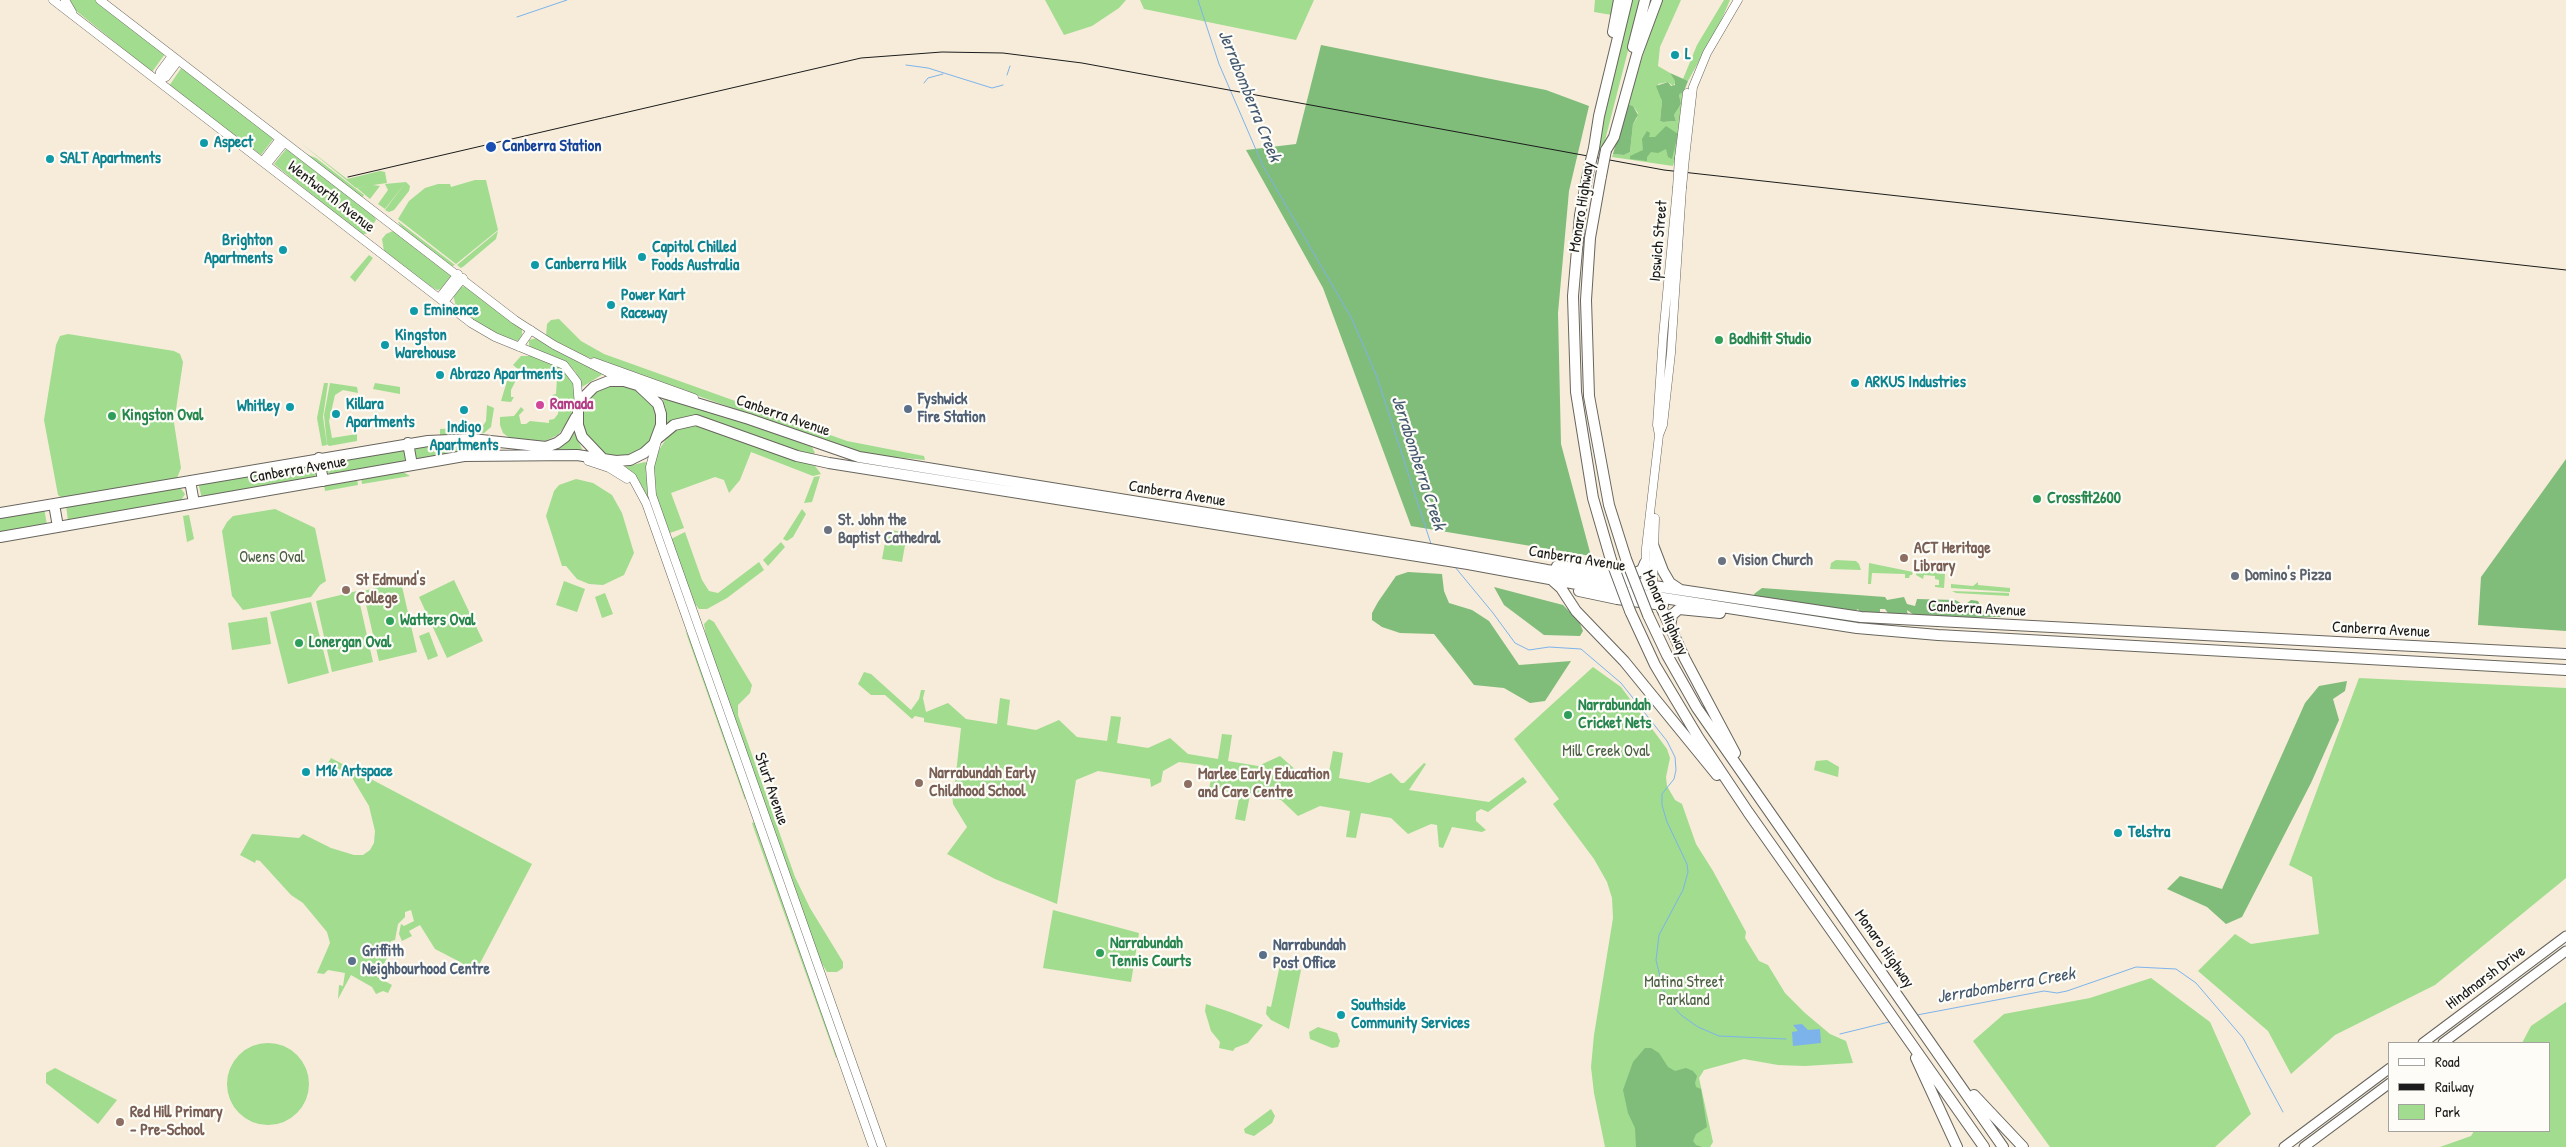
<!DOCTYPE html>
<style>
body{margin:0}
#map{position:relative;width:2566px;height:1147px;overflow:hidden;background:#f6ecd9;font-family:"Patrick Hand",sans-serif}
canvas{display:block}
.legend{position:absolute;left:2388px;top:1042px;width:162px;height:90px;box-sizing:border-box;background:#fdfcf7;border:1px solid #a3a29f;margin:0;padding:6px 9px;list-style:none;font-size:15px;color:#1c1c1c}
.legend li{display:flex;align-items:center;gap:10px;height:25px}
.legend b{width:25px;border:1px solid #a3a29f}
</style>
<div id="map">
<canvas width="2566" height="1147"></canvas>
<ul class="legend">
<li><b style="height:6px;background:#fff"></b>Road</li>
<li><b style="height:6px;background:#1c1c1c"></b>Railway</li>
<li><b style="height:14px;background:#a1dc8f"></b>Park</li>
</ul>
</div>
<script>
const context = document.querySelector('canvas').getContext('2d');
context.lineJoin = 'round';
function paint(path, color) {
  context.fillStyle = color;
  context.fill(path, 'evenodd');
}
function poly(rows) {
  const path = new Path2D();
  for (const r of rows) {
    if (r.length === 3) {
      path.moveTo(r[0] + r[2], r[1]);
      path.arc(r[0], r[1], r[2], 0, 2 * Math.PI);
      continue;
    }
    path.moveTo(r[0], r[1]);
    for (let i = 2; i < r.length; i += 2) path.lineTo(r[i], r[i + 1]);
  }
  return path;
}
function strokePath(path, color, width, dash) {
  context.strokeStyle = color;
  context.lineWidth = width;
  context.lineCap = dash ? 'butt' : 'round';
  context.setLineDash(dash || []);
  context.stroke(path);
}
function write(font, color, halo, rows, align = 'center') {
  context.font = font + ' "Patrick Hand",sans-serif';
  context.lineWidth = 4.5;
  context.setLineDash([]);
  context.textBaseline = 'middle';
  context.strokeStyle = halo;
  context.fillStyle = color;
  for (const [text, x, y, turn = 0] of rows) {
    context.save();
    context.translate(x, y);
    context.rotate((+turn || 0) * Math.PI / 180);
    context.textAlign = isNaN(turn) ? turn : align;
    if (halo) context.strokeText(text, 0, 0);
    context.fillText(text, 0, 0);
    context.restore();
  }
}
paint(poly([
 [67,0,95,0,165,54,152,72,75,10],
 [1045,0,1126,0,1119,8,1092,26,1064,35],
 [1140,0,1314,0,1296,40,1144,9],
 [1595,0,1615,0,1612,15,1594,12],
 [1631,0,1641,0,1602,152,1597,151],
 [1661,0,1681,0,1660,47,1658,66,1670,73,1676,82,1673,86,1668,82,1658,84,1662,101,1660,121,1663,122,1676,121,1674,115,1681,104,1679,95,1685,90,1677,152,1673,166,1612,157,1613,154,1624,155,1630,152,1633,124,1637,118,1638,113,1633,106,1627,104],
 [1724,0,1730,0,1720,23,1688,81,1683,79,1697,45],
 [182,67,274,138,261,155,169,86],
 [302,144,347,179,380,171,385,172,387,183,373,185,380,186,370,199,357,188,367,186,356,188],
 [287,148,374,215,376,220,366,234,362,234,353,228,274,164],
 [306,154,316,158,364,195,362,198],
 [475,180,486,180,498,230,456,264,398,219,409,201,425,188,438,184,450,184,451,187],
 [406,182,410,186,409,191,394,210,389,212,385,210],
 [406,182,385,209,378,204,388,190,385,184],
 [398,222,399,222,455,265,452,266,402,228],
 [393,231,456,275,442,289,437,290,430,286,384,251,382,239,386,234],
 [498,231,496,239,464,266,461,268,457,265],
 [369,255,373,258,355,282,350,277],
 [467,286,522,328,522,335,518,341,502,336,486,328,456,307,453,294,459,287],
 [559,319,581,341,604,354,847,441,924,456,925,460,863,454,582,355,546,336,547,324,551,320],
 [68,334,174,351,180,354,183,362,174,423,181,468,177,478,62,498,58,495,44,420,56,345,60,336],
 [537,338,589,365,603,374,582,387,575,371,565,362,529,347,529,340],
 [521,356,532,356,562,368,574,383,576,395,570,419,558,435,545,441,511,439,503,433,500,425,500,417,514,416,521,407,524,410,519,415,521,424,526,424,530,421,549,423,549,420,554,419,558,414,559,404,552,395,556,394,557,379,534,375,532,379,532,372,525,371,524,376,522,376,519,370,513,365],
 [510,371,517,378,511,390,511,397,514,397,511,402,501,401],
 [324,383,328,383,323,417,327,445,322,446,317,418],
 [330,383,357,387,358,393,343,390,335,395,329,421,332,438,357,434,357,441,329,446,327,444,324,415],
 [375,383,400,387,400,394,373,389],
 [609,385,623,385,636,389,651,400,658,415,652,440,636,454,620,458,606,455,584,435,581,412,592,393],
 [661,394,764,428,812,447,815,453,811,456,706,420,667,426,666,409],
 [487,405,494,408,491,427,484,433,440,435,440,429,482,427,486,421],
 [695,423,756,447,758,446,815,466,821,474,813,476,751,452,740,480,729,493,724,480,715,477,671,493,684,528,670,533,655,494,652,470,657,453,670,433,675,428],
 [573,430,583,451,542,452,504,447,540,450],
 [427,444,493,444,485,449,419,459,415,456,415,448],
 [402,450,405,453,405,461,332,476,326,471,326,462],
 [645,462,648,464,647,486,654,507,650,508,638,479,624,467],
 [311,464,317,468,315,477,202,499,198,482],
 [401,471,410,476,362,484,361,478],
 [820,476,812,502,804,503,814,477],
 [357,479,358,485,325,491,324,484],
 [576,479,593,483,612,495,622,513,634,553,624,575,603,585,589,584,577,579,566,566,562,566,546,516,554,491,559,485],
 [179,486,185,494,180,502,68,521,66,505],
 [44,508,47,525,0,533,0,516],
 [275,509,315,528,326,581,320,585,311,597,243,610,232,596,222,531,227,522,233,516],
 [802,509,806,514,793,537,787,541,783,539],
 [189,515,194,539,187,542,183,516],
 [890,530,904,532,907,534,902,562,882,559,887,532],
 [685,532,702,580,709,591,718,593,759,562,764,570,727,598,707,609,699,609,693,602,671,539],
 [781,542,785,547,768,566,763,560],
 [1836,560,1856,561,1859,564,1861,570,1830,569,1831,563],
 [1869,563,1913,572,1912,575,1910,575,1909,578,1905,578,1905,574,1872,573,1871,584,1868,584],
 [1925,571,1945,574,1944,588,1935,587,1935,585,1939,585,1939,580,1935,579,1935,576,1924,575,1923,579,1916,575,1916,572],
 [454,580,483,641,447,658,419,597],
 [564,581,585,589,577,612,556,605],
 [401,582,417,652,379,661,363,591],
 [1978,582,1978,585,2010,588,2010,592,1951,588,1951,584,1973,586],
 [357,591,373,662,332,672,316,601],
 [1952,591,2009,593,2009,596,1956,593],
 [605,593,613,614,602,618,595,597],
 [311,602,329,673,288,684,270,612],
 [267,617,271,644,232,650,228,623],
 [709,619,714,622,752,685,750,693,738,705,738,715,795,877,810,908,843,962,843,968,837,972,827,972,818,957,707,642,704,624],
 [685,630,692,643,745,794,745,800],
 [429,632,438,656,428,660,419,636],
 [1593,667,1621,687,1667,749,1670,758,1666,777,1667,786,1675,800,1682,804,1696,844,1713,871,1746,932,1745,938,1759,961,1768,965,1785,993,1805,1013,1830,1034,1846,1041,1853,1063,1805,1066,1778,1065,1744,1059,1704,1070,1699,1078,1713,1142,1710,1147,1605,1147,1594,1093,1591,1067,1594,1035,1613,918,1612,898,1607,882,1594,859,1553,804,1559,799,1514,739],
 [864,672,871,674,911,710,919,699,921,690,925,690,923,698,926,712,948,703,966,719,997,724,1000,698,1010,700,1007,725,1036,730,1059,720,1077,737,1107,741,1111,716,1121,717,1117,743,1148,748,1170,738,1188,754,1218,759,1222,734,1232,735,1228,761,1258,766,1280,756,1298,772,1328,777,1333,751,1343,753,1339,778,1369,783,1391,773,1401,783,1404,783,1424,763,1426,764,1409,790,1489,802,1523,777,1527,782,1488,812,1481,809,1476,812,1476,821,1486,830,1482,832,1452,827,1443,848,1439,847,1437,825,1431,824,1408,834,1391,818,1361,813,1356,838,1346,837,1350,811,1320,806,1298,816,1281,800,1250,795,1245,821,1235,819,1240,793,1209,789,1212,774,1203,765,1179,762,1163,771,1161,782,1151,787,1150,779,1098,771,1076,780,1057,904,995,879,947,854,967,827,953,804,952,793,954,792,961,728,924,722,924,718,915,716,912,719,885,695,871,695,858,684],
 [2359,678,2566,688,2566,878,2435,985,2335,1035,2291,1074,2268,1031,2198,971,2235,934,2251,944,2319,934,2312,877,2289,865],
 [331,758,532,864,477,969,461,967,462,963,435,949,420,925,409,931,412,936,402,941,399,934,401,924,404,926,414,921,411,910,405,912,405,917,398,924,395,940,391,941,386,951,389,954,377,977,392,985,388,993,383,991,376,994,372,987,351,975,338,999,339,985,343,986,345,973,328,970,324,974,317,973,330,943,327,932,303,903,291,895,260,861,256,860,255,863,240,855,252,834,299,838,303,834,331,848,354,855,363,855,370,850,374,843,375,831,369,806,351,776,328,763],
 [1827,760,1839,767,1838,777,1814,770,1816,761],
 [754,822,837,1057,836,1058,754,829,752,823],
 [1053,910,1139,933,1131,982,1043,968],
 [1280,965,1301,970,1289,1029,1271,1020,1266,1014,1267,1006,1271,1007],
 [2151,978,2210,1022,2251,1114,2215,1147,2050,1147,1973,1041,2004,1014,2090,998],
 [2566,1002,2566,1147,2440,1147,2471,1136,2474,1131,2550,1131,2550,1043,2522,1043,2531,1026],
 [1206,1004,1230,1012,1263,1025,1248,1043,1235,1048,1233,1051,1219,1048,1220,1042,1211,1031,1205,1011],
 [1318,1027,1337,1033,1340,1041,1338,1047,1332,1048,1310,1039,1309,1032],
 [268,1084,41],
 [55,1068,117,1100,98,1124,46,1083,46,1073],
 [1271,1109,1275,1116,1272,1123,1254,1136,1245,1133,1244,1129]
]), '#a1dc8f');
paint(poly([
 [1321,45,1546,90,1589,106,1569,191,1558,313,1561,444,1591,556,1411,526,1323,288,1246,150,1296,144],
 [1670,73,1688,81,1684,91,1679,95,1681,104,1674,115,1676,121,1663,122,1660,121,1662,101,1656,86,1668,82,1671,86,1675,85,1675,81],
 [1627,104,1633,106,1638,115,1633,124,1630,152,1624,155,1613,154],
 [1666,126,1678,134,1672,159,1668,157,1666,149,1658,153,1651,152,1647,157,1647,161,1630,159,1630,156,1643,150,1642,139,1647,131,1650,133,1649,137,1655,137],
 [2566,459,2566,631,2478,625,2481,577],
 [1408,572,1442,574,1444,591,1449,603,1472,610,1489,621,1519,665,1571,661,1545,701,1530,703,1504,688,1474,685,1434,634,1400,633,1382,627,1372,620,1372,613,1378,602,1396,576],
 [1494,587,1563,605,1579,621,1583,631,1580,636,1544,635,1504,605],
 [1762,588,1885,597,1887,600,1904,597,1907,604,1915,606,1917,599,1955,600,1965,605,1971,600,1978,601,1983,611,2006,613,2002,617,1918,618,1907,610,1908,616,1888,613,1885,609,1880,609,1880,614,1861,615,1858,609,1852,613,1755,597,1754,594],
 [2347,681,2345,691,2333,699,2339,720,2311,783,2242,917,2226,924,2207,907,2167,889,2180,876,2222,889,2305,703,2319,686],
 [1645,1048,1651,1048,1659,1053,1668,1067,1675,1071,1686,1068,1693,1071,1697,1076,1695,1083,1696,1087,1701,1089,1707,1127,1696,1134,1693,1141,1696,1145,1702,1147,1636,1147,1635,1128,1628,1113,1623,1090,1633,1062]
]), '#80bc7a');
paint(poly([
 [1802,1024,1808,1030,1820,1029,1821,1043,1793,1046,1792,1032,1798,1031,1793,1025]
]), '#7db3eb');
strokePath(poly([
 [1198,0,1219,64,1263,166,1352,319,1377,377,1431,544],
 [517,17,567,0],
 [906,65,928,68,992,88,1003,85],
 [1007,75,1010,66],
 [924,83,928,78,943,74],
 [1455,567,1493,613,1515,643,1529,650,1549,647,1581,649,1621,683,1667,741,1675,757,1676,770,1674,779,1662,794,1662,805,1667,822,1687,864,1688,872,1683,890,1659,935,1656,960,1663,989,1670,1003,1681,1015,1698,1027,1719,1036,1786,1039],
 [1917,1015,2044,991,2057,993,2067,991,2136,967,2176,969,2196,983,2243,1038,2283,1112],
 [1840,1034,1889,1022]
]), '#7db3eb', 1);
const secondary = poly([
 [53,0,471,323,495,337,564,365,577,382,579,406],
 [65,0,72,12],
 [100,0,515,320,554,345,621,379],
 [158,81,166,77,178,61],
 [158,81,160,72,172,56],
 [1679,158,1687,93],
 [1685,158,1693,87,1707,53,1738,0],
 [263,161,280,139],
 [267,164,284,143],
 [440,297,458,274],
 [444,302,463,278],
 [519,347,531,330],
 [594,362,694,398],
 [1659,435,1663,425,1671,353,1682,188],
 [657,441,650,467,652,495,882,1147],
 [609,460,632,477,646,503,873,1147],
 [588,461,609,468,627,479],
 [1645,585,1646,548,1659,435,1657,425,1663,336,1677,188],
 [1653,586,1655,518]
]);
const primary = poly([
 [2423,1043,2566,936],
 [2443,1043,2566,951],
 [2284,1147,2390,1068],
 [2304,1147,2390,1083]
]);
const highway = poly([
 [1613,32,1619,0],
 [1633,47,1645,0],
 [1594,148,1599,116,1627,0],
 [1606,150,1614,137,1637,54,1657,0],
 [1588,173,1580,215,1573,296,1576,392,1593,498,1611,560],
 [1601,176,1590,238,1586,300,1589,396,1609,505,1626,559],
 [657,439,674,425,696,420,797,456,829,463,1468,564,1593,587,1857,628,1938,635,2566,670],
 [408,443,412,465],
 [319,458,323,481],
 [602,458,582,437,578,425,578,410,585,396,594,387,609,381,624,381,749,419,859,457,1424,548,1547,570,1861,617,2566,654],
 [190,481,194,503],
 [54,504,58,527],
 [0,513,428,441,472,439,546,447,557,443,565,437,576,417],
 [0,537,464,456,577,455,616,461,630,460,644,453,654,444,661,425,661,414,658,404,640,387],
 [1653,545,1663,571,1670,583,1679,589],
 [1557,566,1635,573,1642,570,1645,563],
 [1552,580,1561,588,1576,611,1624,661,1717,775],
 [1579,591,1617,599,1663,605],
 [1654,592,1685,659,1735,753],
 [1630,611,1655,665,1698,737,1748,812,1984,1147],
 [1648,615,1667,655,1697,708,2003,1147],
 [1670,627,1672,615,1679,609,1720,613],
 [1916,1058,1957,1147],
 [1974,1095,2023,1147]
]);
strokePath(secondary, '#68655e', 9);
strokePath(primary, '#68655e', 11);
strokePath(highway, '#68655e', 12);
strokePath(secondary, '#fff', 8);
strokePath(primary, '#fff', 9);
strokePath(highway, '#fff', 10);
strokePath(poly([
 [348,177,861,58,942,52,1003,53,1082,63,1664,170,2566,270]
]), '#1c1c1c', 1);
const secondaryBridge = poly([
 [1677,188,1679,158],
 [1682,188,1685,158]
]);
const highwayBridge = poly([
 [1588,173,1594,148],
 [1601,176,1606,150],
 [1626,559,1648,615],
 [1611,560,1630,611]
]);
strokePath(secondaryBridge, '#68655e', 9, []);
strokePath(highwayBridge, '#68655e', 12, []);
strokePath(secondaryBridge, '#fff', 8);
strokePath(highwayBridge, '#fff', 10);
for (const [x, y, r, color] of [
 [1675,55,5,"#0f9aa8"],
 [204,143,5,"#0f9aa8"],
 [491,147,6,"#1a4fb4"],
 [50,159,5,"#0f9aa8"],
 [283,250,5,"#0f9aa8"],
 [642,257,5,"#0f9aa8"],
 [535,265,5,"#0f9aa8"],
 [611,305,5,"#0f9aa8"],
 [414,311,5,"#0f9aa8"],
 [1719,340,5,"#2e9e5b"],
 [385,345,5,"#0f9aa8"],
 [440,375,5,"#0f9aa8"],
 [1855,383,5,"#0f9aa8"],
 [540,405,5,"#d1479c"],
 [290,407,5,"#0f9aa8"],
 [908,409,5,"#5c6f8a"],
 [464,410,5,"#0f9aa8"],
 [336,414,5,"#0f9aa8"],
 [112,416,5,"#2e9e5b"],
 [2037,499,5,"#2e9e5b"],
 [828,530,5,"#6b7280"],
 [1904,558,5,"#8d6e63"],
 [1722,561,5,"#6b7280"],
 [2235,576,5,"#6b7280"],
 [346,590,5,"#8d6e63"],
 [390,621,5,"#2e9e5b"],
 [299,643,5,"#2e9e5b"],
 [1568,715,5,"#2e9e5b"],
 [306,772,5,"#0f9aa8"],
 [919,783,5,"#8d6e63"],
 [1188,784,5,"#8d6e63"],
 [2118,833,5,"#0f9aa8"],
 [1100,953,5,"#2e9e5b"],
 [1263,955,5,"#5c6f8a"],
 [352,961,5,"#5c6f8a"],
 [1341,1015,5,"#0f9aa8"],
 [120,1122,5,"#8d6e63"]
]) {
  const dot = new Path2D();
  dot.arc(x, y, r, 0, 2 * Math.PI);
  context.fillStyle = color;
  context.fill(dot);
  strokePath(dot, '#fdfcf7', 2);
}
write('bold 16px', '#0d838f', '#fdfcf7', [
 ["L",1685,55],
 ["Aspect",214,143],
 ["SALT Apartments",60,159],
 ["Brighton",273,241,"right"],
 ["Apartments",273,259,"right"],
 ["Capitol Chilled",652,248],
 ["Foods Australia",652,266],
 ["Canberra Milk",545,265],
 ["Power Kart",621,296],
 ["Raceway",621,314],
 ["Eminence",424,311],
 ["Kingston",395,336],
 ["Warehouse",395,354],
 ["Abrazo Apartments",450,375],
 ["ARKUS Industries",1865,383],
 ["Killara",346,405],
 ["Apartments",346,423],
 ["Whitley",280,407,"right"],
 ["Indigo",464,428,"center"],
 ["Apartments",464,446,"center"],
 ["M16 Artspace",316,772],
 ["Telstra",2128,833],
 ["Southside",1351,1006],
 ["Community Services",1351,1024]
], 'left');
write('bold 16px', '#164399', '#fdfcf7', [
 ["Canberra Station",502,147]
], 'left');
write('16px', '#1c1c1c', '#fdfcf7', [
 ["Wentworth Avenue",331,197,38],
 ["Monaro Highway",1582,207,-81],
 ["Ipswich Street",1659,241,-85],
 ["Canberra Avenue",783,416,19],
 ["Canberra Avenue",298,470,-10],
 ["Canberra Avenue",1177,494,9],
 ["Canberra Avenue",1577,559,9],
 ["Canberra Avenue",1977,609,3],
 ["Monaro Highway",1665,613,66],
 ["Canberra Avenue",2381,630,3],
 ["Sturt Avenue",771,789,71],
 ["Monaro Highway",1884,949,55],
 ["Hindmarsh Drive",2486,978,-37]
]);
write('bold 16px', '#27864d', '#fdfcf7', [
 ["Bodhifit Studio",1729,340],
 ["Kingston Oval",122,416],
 ["Crossfit2600",2047,499],
 ["Watters Oval",400,621],
 ["Lonergan Oval",309,643],
 ["Narrabundah",1578,706],
 ["Cricket Nets",1578,724],
 ["Narrabundah",1110,944],
 ["Tennis Courts",1110,962]
], 'left');
write('bold 16px', '#4e5e75', '#fdfcf7', [
 ["Fyshwick",918,400],
 ["Fire Station",918,418],
 ["Narrabundah",1273,946],
 ["Post Office",1273,964],
 ["Griffith",362,952],
 ["Neighbourhood Centre",362,970]
], 'left');
write('bold 16px', '#b23c85', '#fdfcf7', [
 ["Ramada",550,405]
], 'left');
write('bold 16px', '#5b616d', '#fdfcf7', [
 ["St. John the",838,521],
 ["Baptist Cathedral",838,539],
 ["Vision Church",1732,561],
 ["Domino's Pizza",2245,576]
], 'left');
write('bold 16px', '#785e54', '#fdfcf7', [
 ["ACT Heritage",1914,549],
 ["Library",1914,567],
 ["St Edmund's",356,581],
 ["College",356,599],
 ["Narrabundah Early",929,774],
 ["Childhood School",929,792],
 ["Marlee Early Education",1198,775],
 ["and Care Centre",1198,793],
 ["Red Hill Primary",130,1113],
 ["- Pre-School",130,1131]
], 'left');
write('16px', '#4b5f44', '#fdfcf7', [
 ["Owens Oval",272,558],
 ["Mill Creek Oval",1606,752],
 ["Matina Street",1684,983],
 ["Parkland",1684,1001]
]);
write('italic 18px', '#43586f', '#fdfcf7', [
 ["Jerrabomberra Creek",1249,96,68],
 ["Jerrabomberra Creek",1418,463,72],
 ["Jerrabomberra Creek",2006,986,-10]
]);
</script>
